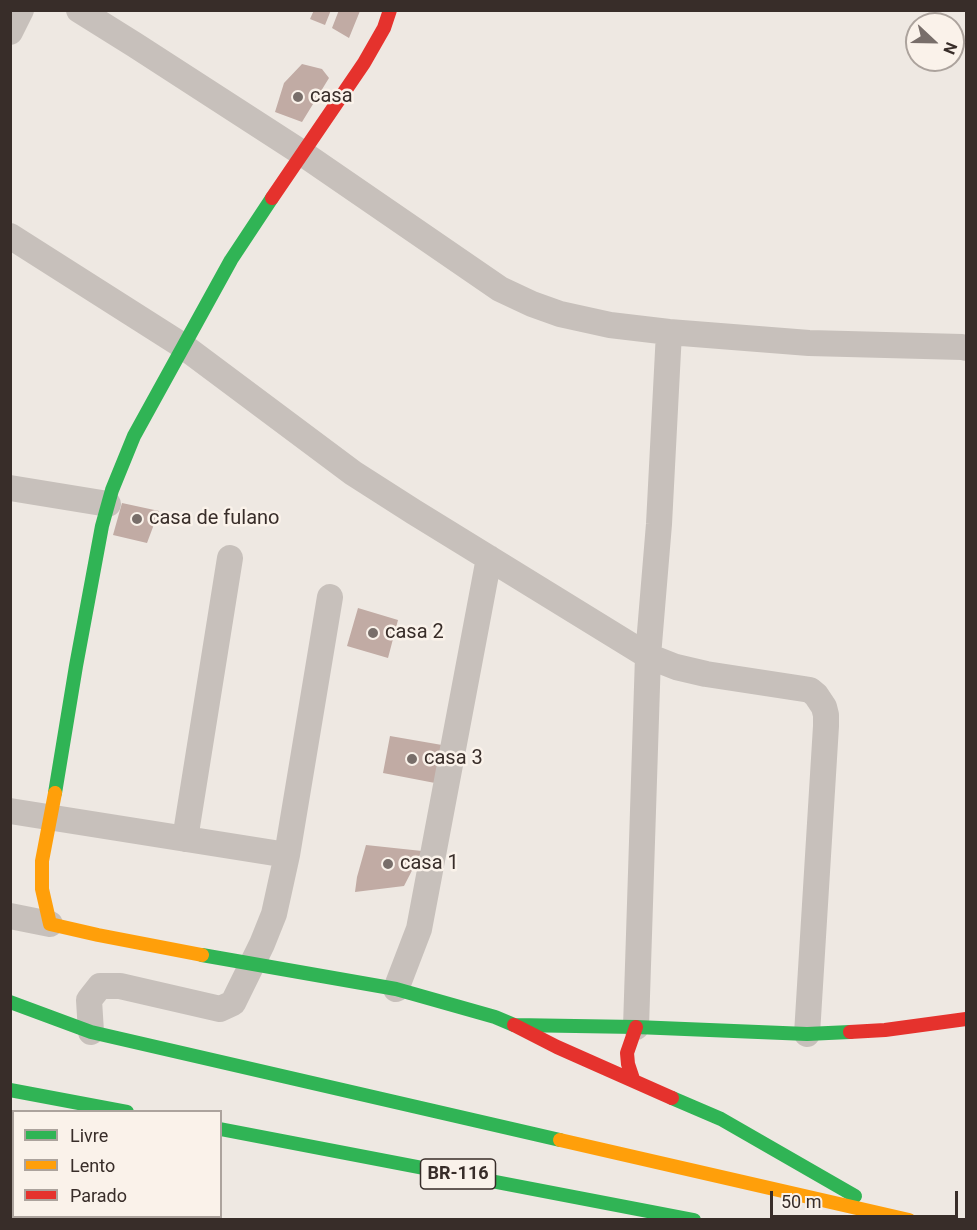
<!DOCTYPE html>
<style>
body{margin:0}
#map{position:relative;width:977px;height:1230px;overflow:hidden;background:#eee8e2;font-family:Roboto,sans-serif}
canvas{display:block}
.frame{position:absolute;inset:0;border:12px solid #382d29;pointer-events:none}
.legend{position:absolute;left:12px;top:1110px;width:210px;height:108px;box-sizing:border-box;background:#faf2ea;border:2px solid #aca39d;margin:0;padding:8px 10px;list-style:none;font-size:18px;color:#382d29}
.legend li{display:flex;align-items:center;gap:12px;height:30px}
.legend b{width:30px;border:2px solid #aca39d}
.north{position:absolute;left:905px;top:12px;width:60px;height:60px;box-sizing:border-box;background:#faf2ea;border:2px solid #aca39d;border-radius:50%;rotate:112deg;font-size:16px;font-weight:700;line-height:24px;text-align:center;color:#382d29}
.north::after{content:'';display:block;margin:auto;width:21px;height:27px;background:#786e6a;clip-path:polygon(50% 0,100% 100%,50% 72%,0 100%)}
.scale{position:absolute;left:770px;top:1191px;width:188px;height:27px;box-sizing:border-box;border:3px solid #382d29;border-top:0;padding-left:8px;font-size:18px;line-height:21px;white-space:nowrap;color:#382d29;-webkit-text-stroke:4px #faf2ea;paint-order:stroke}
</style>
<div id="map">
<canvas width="977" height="1230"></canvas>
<div class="frame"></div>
<ul class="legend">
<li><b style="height:8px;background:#30b455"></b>Livre</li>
<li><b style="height:8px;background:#ff9f0a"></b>Lento</li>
<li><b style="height:8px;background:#e5322d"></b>Parado</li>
</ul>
<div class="north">N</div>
<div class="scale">50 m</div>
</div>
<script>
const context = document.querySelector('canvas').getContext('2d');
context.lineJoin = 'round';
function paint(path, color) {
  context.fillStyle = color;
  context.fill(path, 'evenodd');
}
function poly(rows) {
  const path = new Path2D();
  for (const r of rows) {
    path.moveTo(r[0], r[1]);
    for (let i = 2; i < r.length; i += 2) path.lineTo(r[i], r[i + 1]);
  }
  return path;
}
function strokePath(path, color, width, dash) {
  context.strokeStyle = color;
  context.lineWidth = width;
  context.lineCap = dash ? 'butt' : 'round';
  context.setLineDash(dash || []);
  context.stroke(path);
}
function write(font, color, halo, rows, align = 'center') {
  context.font = font + ' Roboto,sans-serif';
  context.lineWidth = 5;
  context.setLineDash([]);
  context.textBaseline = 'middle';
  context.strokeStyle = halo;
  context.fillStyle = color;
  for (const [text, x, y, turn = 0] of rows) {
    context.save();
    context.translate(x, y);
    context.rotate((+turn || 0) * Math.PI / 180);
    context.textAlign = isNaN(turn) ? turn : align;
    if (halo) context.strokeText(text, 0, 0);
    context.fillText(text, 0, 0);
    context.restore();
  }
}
paint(poly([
 [314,10,331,10,325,25,310,19],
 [339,10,360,11,349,38,332,28],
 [302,64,322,69,329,78,302,122,275,112,284,83],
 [122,503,159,511,147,543,113,535],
 [358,608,398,620,388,658,347,646],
 [390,736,442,745,435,783,383,773],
 [366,845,422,851,404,886,355,892,357,877]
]), '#c1aba4');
strokePath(poly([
 [79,10,135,45,302,153,500,289,532,304,560,314,610,325,669,332,809,343,962,347,966,348],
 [10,32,21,10],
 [10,236,183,346,353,473,414,512,648,656,676,667,706,674,804,689,810,690,816,695,824,707,826,715,826,726,807,1034],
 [10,488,108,504],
 [10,811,287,855],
 [185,839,230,558],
 [10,916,50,924],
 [396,989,419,929,489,558],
 [636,1027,648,656,659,524,669,332],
 [91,1032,89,1000,100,986,120,986,220,1009,233,1003,262,944,274,914,287,855,330,597],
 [181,1216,188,1220],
 [99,1220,99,1216]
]), '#c7c0bb', 26);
strokePath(poly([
 [55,793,76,666,102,526,112,490,134,436,231,260,272,198],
 [202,955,396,989,495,1017,514,1025,636,1027,807,1034,850,1032],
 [10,1002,91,1032,560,1140],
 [10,1090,127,1112],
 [672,1098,721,1119,855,1196],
 [220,1129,694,1220]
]), '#30b455', 14);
strokePath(poly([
 [55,793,42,861,42,889,50,924,98,935,202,955],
 [560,1140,909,1220]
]), '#ff9f0a', 14);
strokePath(poly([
 [272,198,364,63,384,28,390,10],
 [514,1025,557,1047,672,1098],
 [850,1032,885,1030,966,1019],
 [633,1079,628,1064,627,1053,636,1027]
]), '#e5322d', 14);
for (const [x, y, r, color] of [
 [298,97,6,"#786e6a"],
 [137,519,6,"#786e6a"],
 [373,633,6,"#786e6a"],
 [412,759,6,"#786e6a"],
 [388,864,6,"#786e6a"]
]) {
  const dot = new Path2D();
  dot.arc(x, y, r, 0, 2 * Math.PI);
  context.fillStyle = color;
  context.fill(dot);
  strokePath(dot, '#faf2ea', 2);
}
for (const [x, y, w] of [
 [458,1174,75]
]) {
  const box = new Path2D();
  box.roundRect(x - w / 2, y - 15, w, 30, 4.5);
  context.fillStyle = '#faf2ea';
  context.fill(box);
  strokePath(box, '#382d29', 1.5);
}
write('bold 18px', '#382d29', null, [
 ["BR-116",458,1174]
]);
write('20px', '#382d29', '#faf2ea', [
 ["casa",310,97],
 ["casa de fulano",149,519],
 ["casa 2",385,633],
 ["casa 3",424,759],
 ["casa 1",400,864]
], 'left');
</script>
